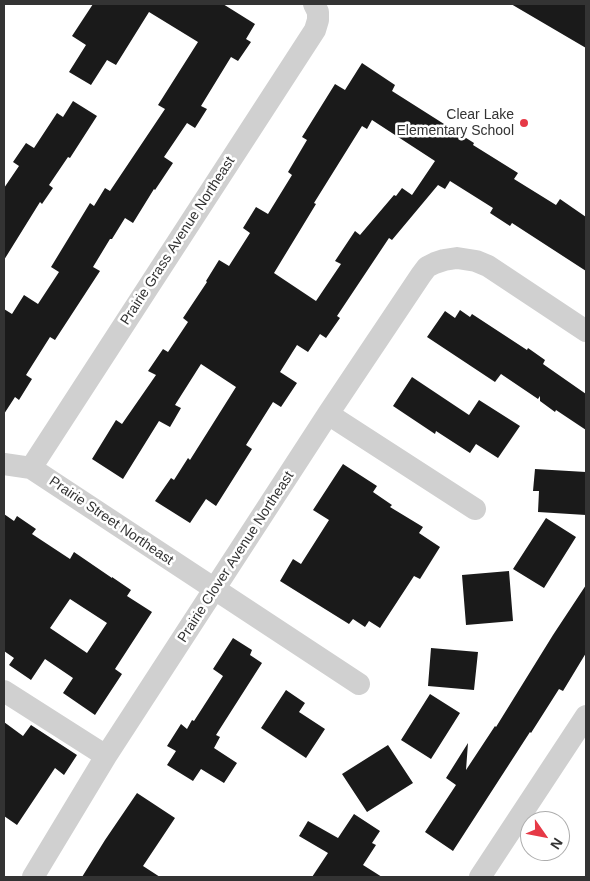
<!DOCTYPE html>
<style>
body{margin:0}
#map{position:relative;width:590px;height:881px;overflow:hidden;background:#fff;font-family:Helvetica,sans-serif}
canvas{display:block}
.frame{position:absolute;inset:0;border:5px solid #333;pointer-events:none}
.north{position:absolute;left:520px;top:811px;width:50px;height:50px;box-sizing:border-box;background:#fff;border:1px solid #adadad;border-radius:50%;rotate:123deg;font-size:14px;font-weight:700;line-height:20px;text-align:center;color:#333}
.north::after{content:'';display:block;margin:auto;width:18px;height:22px;background:#e63946;clip-path:polygon(50% 0,100% 100%,50% 72%,0 100%)}
</style>
<div id="map">
<canvas width="590" height="881"></canvas>
<div class="frame"></div>
<div class="north">N</div>
</div>
<script>
const context = document.querySelector('canvas').getContext('2d');
context.lineJoin = 'round';
function paint(path, color) {
  context.fillStyle = color;
  context.fill(path, 'evenodd');
}
function poly(rows) {
  const path = new Path2D();
  for (const r of rows) {
    path.moveTo(r[0], r[1]);
    for (let i = 2; i < r.length; i += 2) path.lineTo(r[i], r[i + 1]);
  }
  return path;
}
function strokePath(path, color, width, dash) {
  context.strokeStyle = color;
  context.lineWidth = width;
  context.lineCap = dash ? 'butt' : 'round';
  context.setLineDash(dash || []);
  context.stroke(path);
}
function write(font, color, halo, rows, align = 'center') {
  context.font = font + ' Helvetica,sans-serif';
  context.lineWidth = 5;
  context.setLineDash([]);
  context.textBaseline = 'middle';
  context.strokeStyle = halo;
  context.fillStyle = color;
  for (const [text, x, y, turn = 0] of rows) {
    context.save();
    context.translate(x, y);
    context.rotate((+turn || 0) * Math.PI / 180);
    context.textAlign = isNaN(turn) ? turn : align;
    if (halo) context.strokeText(text, 0, 0);
    context.fillText(text, 0, 0);
    context.restore();
  }
}
paint(poly([
 [93,4,223,4,255,24,246,39,251,42,238,61,231,57,201,106,207,109,195,128,187,123,164,157,173,163,155,190,154,189,133,223,125,218,112,239,110,239,93,267,100,271,55,340,50,337,26,375,32,379,19,400,15,397,4,414,4,309,12,314,24,295,38,304,59,272,51,267,90,203,94,206,105,188,110,191,165,109,158,105,198,42,149,12,116,65,107,60,91,85,69,72,86,45,72,36],
 [511,4,586,4,586,48],
 [362,63,395,85,392,91,474,143,473,145,518,173,514,179,556,205,560,199,586,217,586,271,512,223,510,226,490,213,493,208,450,181,445,189,438,185,392,240,389,238,337,316,340,318,326,338,320,334,308,352,297,345,280,372,297,383,281,407,273,402,246,445,252,449,216,506,206,499,190,523,155,501,171,478,174,480,188,458,190,460,236,387,201,364,175,405,181,408,170,427,159,421,123,479,92,459,116,420,122,424,156,375,148,371,163,349,168,352,188,322,183,318,207,282,206,281,219,260,229,266,250,233,243,228,256,207,268,214,292,175,288,172,307,140,302,137,335,84,345,90],
 [372,120,435,161,412,195,402,188,396,196,394,195,360,235,355,231,335,261,341,264,316,301,274,273,316,204,314,203,362,126,367,129],
 [73,101,97,116,70,158,68,157,49,185,53,188,42,204,40,202,4,260,4,188,19,166,13,162,26,143,34,148,57,113,63,117],
 [460,310,470,317,472,314,527,350,528,348,545,360,543,364,586,394,586,430,556,410,555,412,540,401,540,396,538,399,501,374,495,382,427,337,445,311,455,318],
 [412,377,469,415,479,400,520,426,498,458,476,444,470,453,436,431,435,434,393,406],
 [343,464,377,486,373,492,392,505,390,507,423,527,419,533,440,547,420,579,414,576,380,628,369,621,365,627,353,619,349,624,280,581,293,559,301,564,329,520,313,510],
 [535,469,586,472,586,515,538,512,539,491,533,491],
 [4,514,14,521,17,516,36,529,32,534,70,559,74,552,112,578,112,577,131,590,127,596,152,612,115,669,122,674,95,715,63,693,73,678,45,659,31,680,9,665,14,658,4,651],
 [70,599,107,623,87,653,50,628],
 [546,518,576,537,544,588,513,569],
 [509,571,513,621,466,625,462,575],
 [586,585,586,653,563,691,559,689,531,733,530,732,453,851,425,832,456,785,446,778,468,743,466,770,495,726,496,727,553,635],
 [233,638,252,650,250,655,262,663,216,735,220,737,214,748,237,763,224,783,201,769,193,781,167,765,176,751,167,746,181,724,187,729,192,720,194,721,223,676,213,669],
 [431,648,478,652,474,690,428,686],
 [286,690,305,703,299,712,325,729,306,758,261,728],
 [430,694,460,713,431,759,401,740],
 [4,722,23,736,31,725,77,755,64,775,55,768,17,825,4,816],
 [388,745,413,783,367,812,342,774],
 [137,793,175,818,143,866,160,877,82,877,105,840],
 [354,814,380,831,372,843,376,845,363,865,382,877,312,877,328,853,299,836,308,821,338,838]
]), '#1a1a1a');
strokePath(poly([
 [328,414,475,509],
 [4,464,31,468,359,684],
 [31,468,315,30,318,20,318,12,314,4],
 [4,691,106,756],
 [33,877,106,756,328,414,421,275,427,267,435,263,444,260,457,258,476,261,488,266,586,331],
 [480,877,586,716]
]), '#d0d0d0', 22);
for (const [x, y, r, color] of [
 [524,123,5,"#e63946"]
]) {
  const dot = new Path2D();
  dot.arc(x, y, r, 0, 2 * Math.PI);
  context.fillStyle = color;
  context.fill(dot);
  strokePath(dot, '#fff', 2);
}
write('14px', '#333', '#fff', [
 ["Clear Lake",514,115],
 ["Elementary School",514,131]
], 'right');
write('14px', '#333', '#fff', [
 ["Prairie Grass Avenue Northeast",178,241,-57],
 ["Prairie Street Northeast",111,521,34],
 ["Prairie Clover Avenue Northeast",236,557,-57]
]);
</script>
